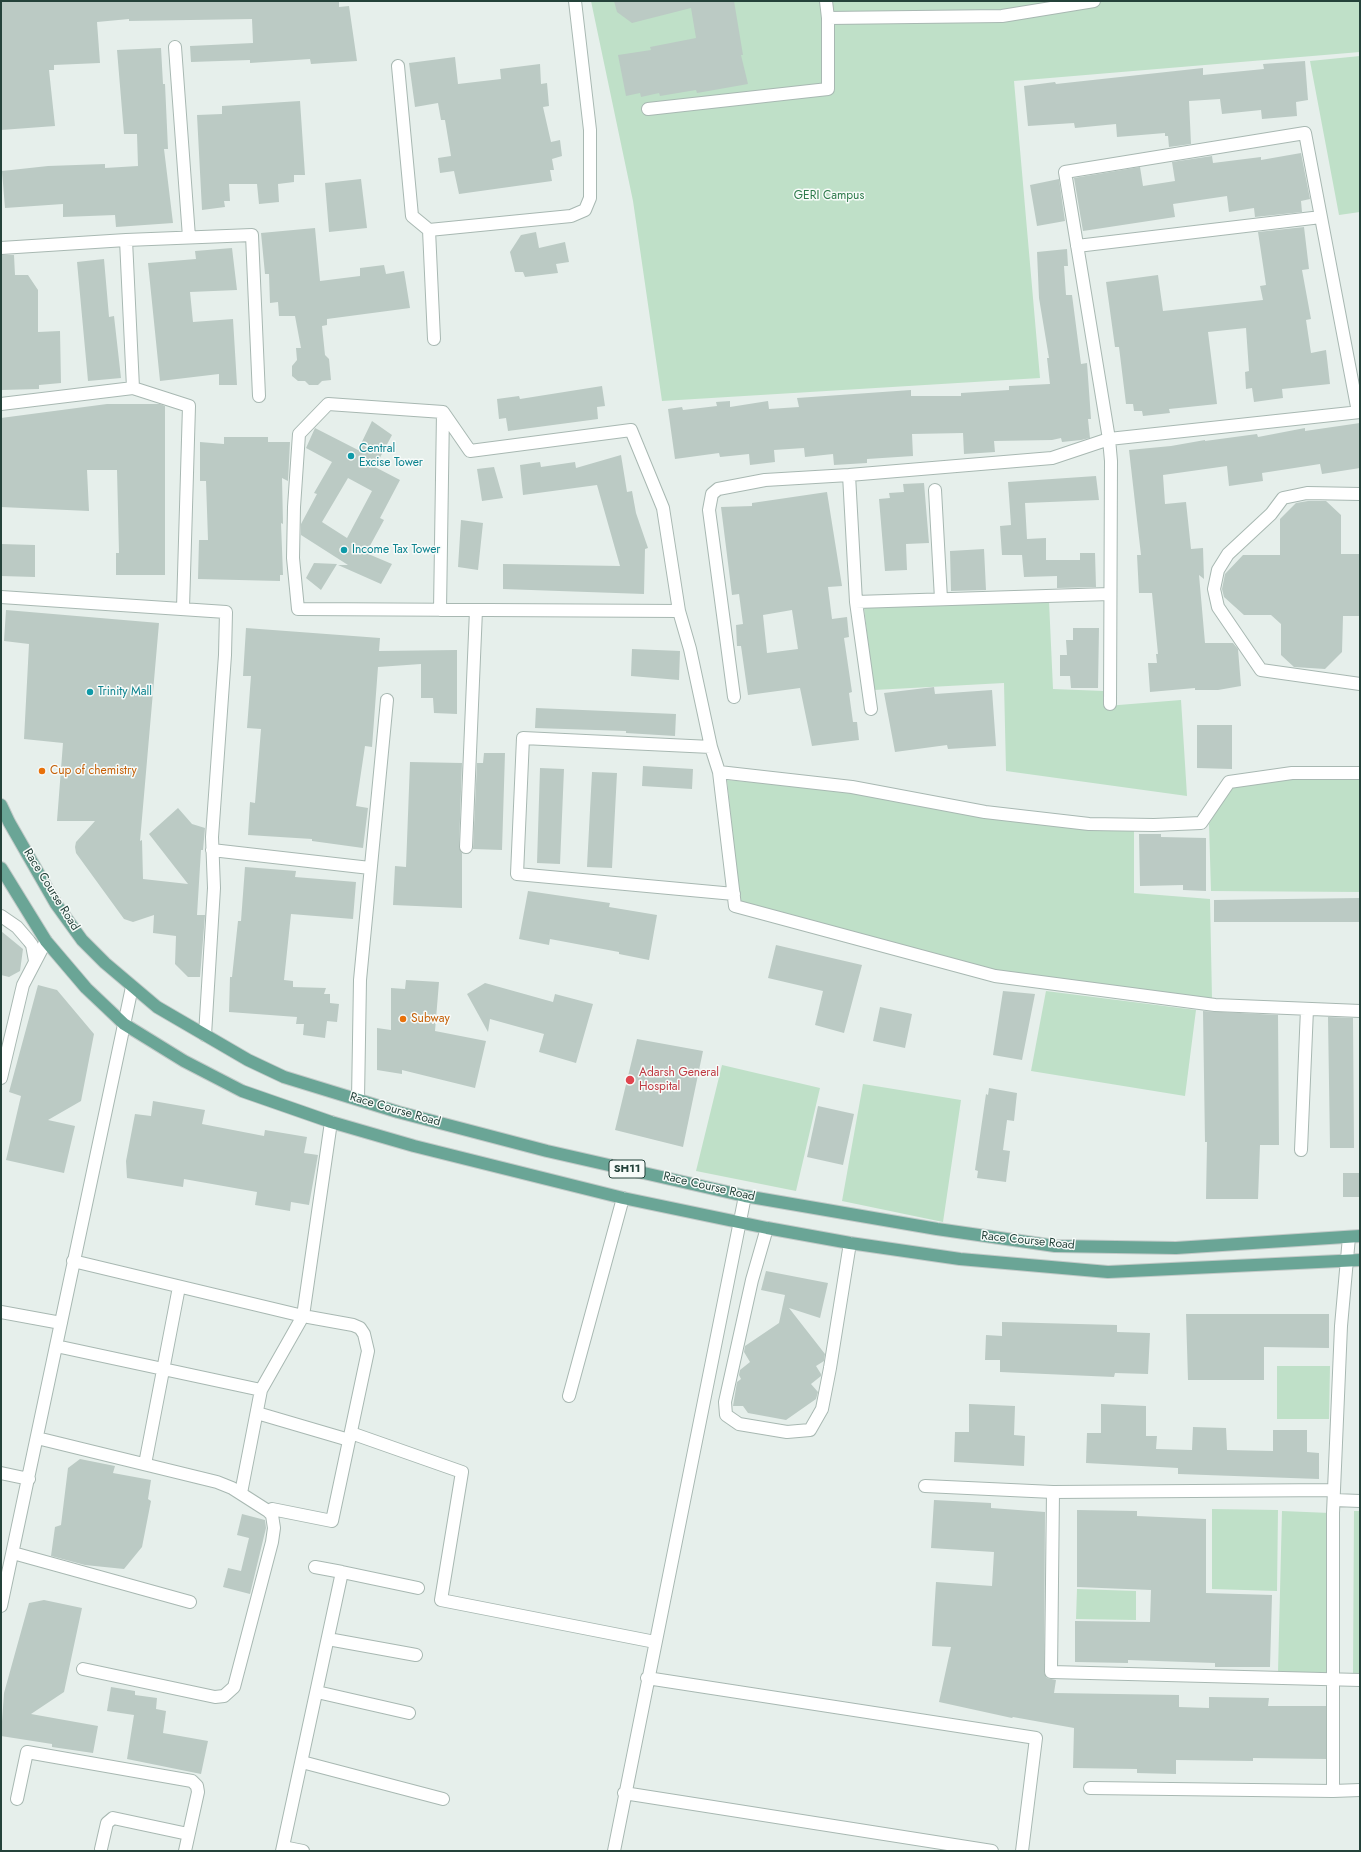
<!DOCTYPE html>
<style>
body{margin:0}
#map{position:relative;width:1361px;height:1852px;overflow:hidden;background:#e6efeb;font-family:Jost,sans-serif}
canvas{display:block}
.frame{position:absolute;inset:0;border:2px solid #24423a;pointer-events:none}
</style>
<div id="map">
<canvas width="1361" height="1852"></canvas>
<div class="frame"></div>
</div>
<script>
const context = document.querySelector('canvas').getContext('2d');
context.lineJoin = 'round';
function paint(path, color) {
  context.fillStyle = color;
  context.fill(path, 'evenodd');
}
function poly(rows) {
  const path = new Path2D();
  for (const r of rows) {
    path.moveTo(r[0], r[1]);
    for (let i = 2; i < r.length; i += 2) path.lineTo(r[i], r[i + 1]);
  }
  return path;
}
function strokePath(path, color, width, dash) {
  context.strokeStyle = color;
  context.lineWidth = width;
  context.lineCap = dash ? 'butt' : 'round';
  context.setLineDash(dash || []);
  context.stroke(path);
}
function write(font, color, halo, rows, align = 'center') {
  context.font = font + ' Jost,sans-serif';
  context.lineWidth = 3;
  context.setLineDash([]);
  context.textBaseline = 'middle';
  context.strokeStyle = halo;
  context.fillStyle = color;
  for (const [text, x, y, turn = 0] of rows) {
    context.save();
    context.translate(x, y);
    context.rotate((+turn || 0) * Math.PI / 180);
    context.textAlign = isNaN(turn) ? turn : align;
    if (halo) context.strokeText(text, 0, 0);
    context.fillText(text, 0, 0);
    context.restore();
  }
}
paint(poly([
 [591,1,1360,1,1360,52,1014,81,1040,378,662,401,633,201],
 [1360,56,1360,212,1339,215,1310,61],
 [1049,601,1053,689,1104,691,1106,706,1181,700,1187,796,1006,771,1004,683,874,690,864,608],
 [1291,776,1360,776,1360,892,1211,891,1209,824,1230,786],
 [727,780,850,791,1134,831,1134,893,1210,899,1212,999,991,971,740,903],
 [1046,991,1196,1010,1185,1096,1031,1071],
 [722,1065,820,1088,796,1191,696,1171],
 [863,1084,961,1100,943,1222,842,1201],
 [1277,1366,1330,1366,1329,1419,1277,1419],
 [1212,1509,1278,1510,1277,1591,1212,1589],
 [1282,1511,1330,1513,1331,1674,1278,1672],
 [1354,1511,1360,1511,1360,1674,1353,1674],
 [1077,1589,1136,1591,1136,1620,1076,1619]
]), '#bfe0c8');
paint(poly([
 [1,1,339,1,339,7,349,6,357,61,311,64,310,59,250,63,250,60,191,62,190,46,253,43,252,19,129,21,129,19,97,22,100,63,54,65,54,70,49,70,55,126,1,130],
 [614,1,734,1,743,55,741,55,748,84,697,93,696,90,660,96,659,93,641,97,640,93,626,96,618,55,651,50,650,47,696,38,691,8,632,23,617,12],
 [161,48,163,84,165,84,168,149,164,149,173,223,116,227,115,215,63,217,63,204,5,208,2,171,48,166,105,164,105,168,138,166,137,134,124,134,117,50],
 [455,57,458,84,501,79,500,69,540,64,541,84,547,83,549,106,543,107,551,142,560,140,562,156,552,159,554,170,550,170,552,181,459,194,454,171,440,173,438,158,451,156,445,120,441,120,438,103,415,107,409,63],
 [1305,61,1308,100,1296,102,1297,116,1262,119,1261,110,1222,114,1220,99,1189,101,1191,144,1169,147,1168,136,1165,136,1165,133,1117,137,1116,124,1075,128,1074,123,1028,126,1024,86,1055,82,1056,84,1203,68,1203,75,1264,69,1263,64],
 [300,101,305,175,294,175,294,182,278,184,279,202,259,204,257,184,229,184,230,201,224,201,225,207,202,210,197,115,222,114,222,106],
 [1301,153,1310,199,1301,201,1302,212,1255,217,1254,208,1229,212,1227,196,1173,204,1175,217,1083,231,1074,178,1140,167,1143,186,1175,181,1172,162,1212,156,1213,163,1261,157,1261,160],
 [361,179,367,228,329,232,325,183],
 [1059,179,1065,221,1037,226,1030,185],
 [1304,227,1309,269,1302,270,1311,319,1306,320,1311,353,1326,350,1330,384,1282,389,1283,398,1254,402,1252,388,1246,389,1245,372,1249,371,1246,328,1208,332,1217,404,1169,409,1170,413,1143,416,1142,411,1134,411,1133,404,1126,404,1119,347,1115,347,1106,282,1158,275,1163,311,1263,300,1260,286,1266,285,1258,232],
 [315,228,320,281,360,276,360,268,384,265,386,274,404,271,410,308,327,319,327,325,322,326,325,355,329,359,331,380,322,381,318,385,309,385,305,381,298,381,292,376,292,366,297,360,296,348,301,348,295,316,279,316,278,302,270,303,269,274,265,274,261,233],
 [536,232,539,248,565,242,569,262,556,264,558,273,525,277,523,272,515,272,510,252,521,235],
 [232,248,237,290,190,292,193,322,233,319,237,385,219,385,219,374,160,381,148,263,196,259,195,251],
 [1067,249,1068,266,1064,266,1066,295,1072,295,1081,364,1087,363,1091,419,1088,419,1090,438,1081,440,1062,442,1061,438,1052,440,994,441,995,452,964,454,963,433,912,434,913,456,867,459,867,463,834,465,833,454,805,457,804,448,774,450,775,462,750,465,749,454,720,457,719,453,675,459,668,409,682,407,683,410,717,406,716,402,730,401,730,407,768,401,769,409,799,407,797,398,911,390,911,396,961,396,961,393,1009,390,1009,386,1050,384,1047,358,1049,358,1039,298,1037,252],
 [1,255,14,255,15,275,28,275,38,290,38,332,60,331,61,383,39,385,39,389,1,390],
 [104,259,109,317,114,316,121,378,88,381,77,262],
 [602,386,605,406,597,407,598,419,508,431,506,418,499,419,497,399,519,396,520,399],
 [107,404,160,404,165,406,165,575,116,575,116,553,119,553,117,470,87,470,89,511,1,507,1,418],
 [372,421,392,435,375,467,400,480,380,518,384,520,366,553,392,564,381,584,338,565,348,565,301,535,301,524,317,494,314,493,332,462,306,448,315,428,358,450],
 [348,478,372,491,347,538,322,522],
 [1360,423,1360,468,1322,474,1320,464,1262,473,1263,481,1229,486,1227,466,1163,475,1165,504,1186,502,1191,549,1203,548,1204,579,1199,575,1205,643,1233,643,1238,649,1241,686,1218,690,1195,690,1195,688,1150,692,1148,663,1157,663,1156,654,1158,654,1152,593,1139,593,1137,555,1141,555,1129,450,1171,446,1205,440,1205,441,1257,434,1258,437,1305,428,1305,431],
 [224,437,268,437,268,442,290,442,288,481,282,478,283,524,281,523,283,575,280,575,280,581,198,579,199,540,208,540,206,481,200,481,200,442,224,444],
 [621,455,627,492,632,491,636,513,648,548,645,549,644,594,503,589,503,564,620,566,597,485,523,495,520,465,540,462,541,467,575,462,576,468],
 [494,467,503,498,482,501,477,469],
 [1096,476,1099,500,1025,503,1027,539,1046,538,1046,560,1080,560,1080,553,1095,553,1096,587,1057,588,1057,576,1024,577,1022,555,1002,555,1000,526,1011,525,1008,482],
 [924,483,929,543,906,544,907,570,885,571,879,499,890,498,889,493,904,492,903,484],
 [827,492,842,586,828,587,832,619,847,617,849,637,844,638,852,692,849,693,853,722,857,722,859,740,812,746,800,688,748,695,741,646,737,646,736,625,743,624,739,594,732,595,721,507,752,506,752,503],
 [792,610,798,649,767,653,763,615],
 [1308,501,1326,501,1341,515,1341,554,1360,554,1360,616,1343,616,1342,652,1325,669,1294,667,1281,655,1281,624,1271,615,1244,615,1224,597,1222,589,1225,574,1243,555,1280,555,1280,519,1296,503],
 [461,520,483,523,478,570,458,567],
 [1,544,35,545,35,577,1,576],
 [984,549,986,590,951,591,950,551],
 [314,563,337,564,321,590,306,578],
 [6,610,159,623,140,841,142,840,143,879,188,884,149,834,178,808,192,824,205,828,203,850,201,850,197,915,205,915,200,977,188,977,175,964,176,936,153,933,154,915,133,922,124,919,76,853,75,847,76,842,95,821,57,821,63,743,24,739,29,644,4,641],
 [246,628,380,638,379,651,457,650,457,714,434,713,433,698,421,698,421,664,378,667,372,747,365,746,356,806,368,808,363,848,312,841,312,839,248,835,250,802,255,803,261,729,247,728,251,676,243,676],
 [1073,628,1099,628,1098,688,1071,688,1070,676,1060,676,1060,655,1067,655,1066,640,1073,640],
 [632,649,680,651,679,680,631,676],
 [934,687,935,694,992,690,996,746,948,749,947,745,895,752,884,693],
 [536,708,676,714,675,736,626,733,626,731,535,728],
 [1197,725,1232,725,1232,769,1197,768],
 [484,753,505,753,502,850,473,849,477,763,483,763],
 [410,762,462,763,459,847,462,853,462,908,393,905,395,866,406,867],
 [643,766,693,769,692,789,642,786],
 [540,768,564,769,560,864,537,863],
 [592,772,617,773,612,868,587,867],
 [1139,834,1161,834,1161,837,1206,838,1206,891,1183,890,1183,885,1140,886],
 [245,867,296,871,295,877,356,882,353,919,291,914,284,980,293,981,293,987,326,988,324,994,330,994,330,1003,339,1004,337,1022,327,1021,325,1038,303,1035,304,1024,296,1024,297,1017,229,1012,230,977,232,977,238,921,241,921],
 [528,891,610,903,609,907,657,915,649,960,619,954,619,952,550,939,549,945,519,939],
 [1360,898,1360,922,1214,922,1214,900],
 [1,931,23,949,20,971,9,977,1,975],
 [776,945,862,965,844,1033,815,1025,823,991,768,978],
 [406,980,439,982,435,1031,486,1041,475,1088,402,1070,402,1074,377,1070,377,1028,391,1030,391,988,405,989],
 [485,983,553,1002,555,994,593,1004,576,1063,539,1052,544,1034,490,1019,488,1032,467,994],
 [38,985,57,990,94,1034,81,1101,48,1120,75,1126,64,1173,6,1160,21,1096,9,1092],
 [1003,991,1035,994,1022,1060,993,1055],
 [880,1007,912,1014,905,1048,873,1041],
 [1203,1011,1278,1015,1279,1145,1260,1145,1258,1199,1206,1199,1207,1142,1205,1142],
 [1328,1017,1353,1018,1354,1148,1330,1148],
 [637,1039,703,1051,683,1147,615,1130],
 [989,1088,1017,1093,1014,1121,1007,1120,1003,1150,1010,1151,1006,1182,977,1178,978,1171,975,1170,986,1094,988,1095],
 [153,1101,205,1110,202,1124,264,1136,265,1130,307,1137,304,1153,318,1155,309,1205,291,1202,290,1211,255,1205,257,1192,184,1179,183,1187,127,1178,126,1161,135,1114,151,1116],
 [818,1106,854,1114,843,1165,807,1157],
 [1343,1173,1360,1173,1360,1197,1343,1197],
 [766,1271,828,1283,820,1318,789,1308,825,1354,824,1361,816,1366,821,1374,821,1376,811,1384,818,1392,816,1399,786,1420,748,1413,743,1406,733,1406,737,1382,741,1379,739,1375,740,1370,750,1362,744,1352,745,1346,779,1323,785,1295,761,1290],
 [1186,1314,1329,1314,1329,1348,1264,1347,1264,1380,1188,1380],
 [1002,1322,1117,1325,1117,1332,1150,1333,1148,1374,1115,1373,1114,1377,1000,1372,1000,1360,985,1360,986,1335,1002,1336],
 [969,1404,1015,1406,1014,1435,1025,1436,1024,1466,954,1462,955,1432,969,1432],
 [1101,1404,1146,1406,1146,1436,1157,1436,1156,1449,1192,1450,1193,1427,1226,1428,1227,1450,1273,1451,1273,1430,1307,1430,1307,1452,1319,1453,1319,1479,1178,1474,1178,1468,1086,1463,1087,1433,1101,1433],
 [80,1459,115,1466,113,1473,151,1480,148,1499,151,1501,142,1547,124,1569,85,1565,51,1556,55,1527,61,1525,68,1468],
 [934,1500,991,1503,991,1508,1045,1512,1044,1672,1047,1678,1056,1680,1054,1693,1179,1695,1179,1707,1209,1708,1209,1697,1269,1698,1268,1706,1326,1706,1326,1759,1253,1758,1253,1761,1176,1760,1176,1774,1137,1773,1137,1769,1073,1768,1074,1728,1013,1717,1012,1718,939,1702,951,1647,932,1646,936,1582,992,1586,994,1552,931,1548],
 [1077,1510,1137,1511,1137,1516,1206,1519,1206,1593,1272,1595,1270,1667,1215,1667,1215,1663,1128,1660,1128,1663,1075,1662,1075,1621,1150,1622,1151,1590,1077,1587],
 [242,1514,265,1520,266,1528,250,1594,223,1587,228,1568,241,1571,249,1538,237,1535],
 [44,1600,82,1608,64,1692,31,1714,98,1726,93,1753,52,1747,52,1744,1,1736,4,1693,29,1603],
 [111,1687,135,1691,135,1695,157,1698,156,1709,166,1711,163,1733,208,1741,201,1774,127,1759,134,1715,107,1711]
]), '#bbcac4');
const minor = poly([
 [826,1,828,18,1002,16,1094,1],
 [175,47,189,237],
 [398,66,412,216,429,230,571,216,585,210,590,198,590,130,575,1],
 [648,109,828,89,828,18],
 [429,230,434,339],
 [126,240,133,388,189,406,183,608],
 [1077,246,1321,217],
 [1,248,126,240,252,235,259,396],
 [1,404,133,388],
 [849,475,856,602,871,709],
 [935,490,941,599],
 [1360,494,1307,493,1283,498,1271,514,1228,554,1218,570,1214,589,1218,607,1261,670,1360,684],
 [1,597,226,612,225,655,212,837,214,888,205,1035],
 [856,602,1110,594],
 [440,610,443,412],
 [679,611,298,609,293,558,294,507,299,434,328,404,443,412,470,451,631,430,663,508,679,611,690,649,711,747,719,772,735,906,995,976,1215,1005,1360,1011],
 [734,697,709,510,712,494,718,489,765,480,849,475,1052,458,1109,439,1360,412],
 [1110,704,1111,461,1109,439,1065,172,1305,133,1358,412],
 [711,747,523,738,517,874,734,894],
 [719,772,852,787,985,812,1089,824,1154,825,1201,823,1229,782,1292,773,1360,773],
 [466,847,476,610],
 [212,850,370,868],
 [1,916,17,927,29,941,32,945,35,961],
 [1,1078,23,985,46,941],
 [358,1099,360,980,387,700],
 [1301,1150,1307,1009],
 [767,1228,752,1280,725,1402,726,1415,739,1424,787,1432,810,1430,822,1409,830,1368,850,1243],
 [73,1261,303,1316,353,1325,360,1328,364,1334,368,1351,332,1521,272,1509,268,1511,272,1515,274,1528,272,1542,234,1687,224,1696,215,1697,83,1669],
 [1,1312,61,1323],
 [56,1346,261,1390],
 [569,1396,623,1198],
 [257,1413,349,1440],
 [351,1433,462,1472,441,1600,655,1642],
 [37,1438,217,1482,232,1488,268,1511],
 [145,1464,179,1287],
 [1,1473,29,1479],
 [925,1486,1053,1492,1334,1490],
 [1053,1492,1051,1672,1360,1680],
 [241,1493,261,1390,303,1316,331,1122],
 [1334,1500,1360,1501],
 [13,1553,190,1602],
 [342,1572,418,1588],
 [1,1606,132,987],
 [328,1639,416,1655],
 [647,1678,1036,1738,1022,1851],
 [317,1692,409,1713],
 [302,1762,443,1799],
 [1090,1788,1333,1791,1360,1790],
 [1333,1791,1333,1513,1341,1326,1349,1237],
 [624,1793,992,1851],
 [17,1799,27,1752,192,1781,197,1786,198,1792,185,1851],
 [283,1847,303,1851],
 [101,1849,107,1823,113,1818,188,1834],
 [282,1851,342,1572,315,1567],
 [614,1851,745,1196]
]);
const major = poly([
 [1,805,9,822,56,904,82,940,105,963,157,1007,248,1060,284,1077,398,1112,547,1151,745,1196,937,1229,1055,1246,1176,1248,1360,1236],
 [1,868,46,941,86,988,124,1024,184,1061,242,1091,331,1122,414,1146,623,1198,767,1228,850,1243,960,1259,1108,1272,1360,1260]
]);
strokePath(minor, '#a8b8b2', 14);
strokePath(major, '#c2cac8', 14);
strokePath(minor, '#fff', 12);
strokePath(major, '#6aa596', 12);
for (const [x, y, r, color] of [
 [351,456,4,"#0f9aa8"],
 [344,550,4,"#0f9aa8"],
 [90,692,4,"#0f9aa8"],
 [42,771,4,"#e8710a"],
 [403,1019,4,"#e8710a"],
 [630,1080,5,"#e0444e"]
]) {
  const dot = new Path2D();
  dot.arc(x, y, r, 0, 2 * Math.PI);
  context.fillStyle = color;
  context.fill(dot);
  strokePath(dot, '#f7fbf9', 1.5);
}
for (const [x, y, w] of [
 [627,1169,36]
]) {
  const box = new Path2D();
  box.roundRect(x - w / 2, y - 9, w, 18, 3);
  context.fillStyle = '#f7fbf9';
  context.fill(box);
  strokePath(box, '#24423a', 1);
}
write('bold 11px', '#24423a', null, [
 ["SH11",627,1169]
]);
write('12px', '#2d7a4b', '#f7fbf9', [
 ["GERI Campus",829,196]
]);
write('12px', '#0d838f', '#f7fbf9', [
 ["Central",359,449],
 ["Excise Tower",359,463],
 ["Income Tax Tower",352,550],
 ["Trinity Mall",98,692]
], 'left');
write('12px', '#c56008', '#f7fbf9', [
 ["Cup of chemistry",50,771],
 ["Subway",411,1019]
], 'left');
write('12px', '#24423a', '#f7fbf9', [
 ["Race Course Road",51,890,58],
 ["Race Course Road",395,1110,16],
 ["Race Course Road",709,1187,13],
 ["Race Course Road",1028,1241,6]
]);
write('12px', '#be3a42', '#f7fbf9', [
 ["Adarsh General",639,1073],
 ["Hospital",639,1087]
], 'left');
</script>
